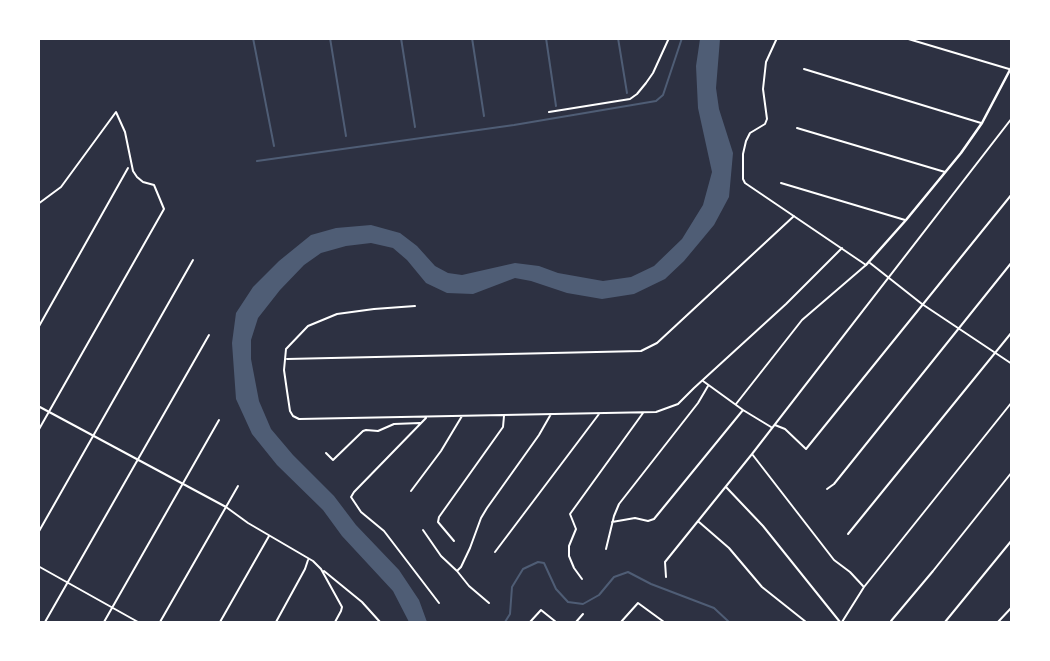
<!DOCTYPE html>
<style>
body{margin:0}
#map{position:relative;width:1050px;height:661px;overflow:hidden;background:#2d3142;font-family:Overpass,sans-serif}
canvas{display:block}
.frame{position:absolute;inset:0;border:40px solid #fff;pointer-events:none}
</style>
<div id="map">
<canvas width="1050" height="661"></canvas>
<div class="frame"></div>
</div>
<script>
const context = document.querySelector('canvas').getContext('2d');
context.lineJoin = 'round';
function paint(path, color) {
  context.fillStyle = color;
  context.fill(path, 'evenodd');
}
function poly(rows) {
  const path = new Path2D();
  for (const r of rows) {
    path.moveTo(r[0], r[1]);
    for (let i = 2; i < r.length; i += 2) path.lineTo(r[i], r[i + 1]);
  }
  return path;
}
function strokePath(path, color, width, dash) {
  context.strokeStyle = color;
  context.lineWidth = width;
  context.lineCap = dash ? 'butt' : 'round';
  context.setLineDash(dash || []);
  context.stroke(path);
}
paint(poly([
 [700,39,720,39,716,88,719,109,733,153,729,197,714,225,684,261,665,279,634,294,602,299,567,293,531,281,515,278,473,294,447,293,426,283,407,260,393,248,371,243,346,246,321,253,304,265,280,290,258,318,251,340,251,359,259,401,271,429,293,455,334,496,356,525,399,570,419,600,427,622,409,622,393,591,342,536,323,510,277,465,252,434,236,399,232,343,236,313,253,287,279,261,311,235,336,228,371,225,400,233,417,246,435,266,448,273,462,275,515,263,539,266,558,273,603,281,631,277,654,266,682,239,703,205,712,172,698,108,696,66]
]), '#4f5d75');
strokePath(poly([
 [253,38,274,146],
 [330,38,346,136],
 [401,38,415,127],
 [472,38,484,116],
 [546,38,556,106],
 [618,38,627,93],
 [257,161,514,125,656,101,663,95,682,38],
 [505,622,510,614,512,587,523,569,538,562,544,563,556,589,568,602,583,604,599,595,614,577,628,572,651,584,714,608,729,622]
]), '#4f5d75', 2);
strokePath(poly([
 [905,38,1009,69],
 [804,69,981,123],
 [549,112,630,99,637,94,646,83,653,73,669,38],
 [797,128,945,172],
 [781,183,905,220],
 [38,204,61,187,116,112,125,132,133,171,137,177,143,182,154,185,164,209,38,431],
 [870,263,922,304,1012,364],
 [415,306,374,309,337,314,308,326,286,349,284,370,287,391,290,411,293,416,299,419,656,412,678,404,694,388,786,304,842,248],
 [38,328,128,168],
 [287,359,641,351,657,343,794,216],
 [703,381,743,410,771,427],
 [736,404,802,320,866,265,745,183,743,179,743,154,746,141,750,133,765,124,767,119,763,89,766,62,777,38],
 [38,406,226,507,248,523,313,561,321,569,342,607,341,611,335,622],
 [426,418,354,492,351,497,361,512,384,531,439,603],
 [775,425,785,429,806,449,1012,194],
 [326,453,333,460,363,431,366,430,378,431,394,424,420,423],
 [752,454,834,560,850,572,863,586],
 [726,487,763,526,840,622],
 [827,489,834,484,1012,262],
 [411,491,441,451,462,416],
 [612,522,635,518,648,521,654,519,743,410],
 [699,522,729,548,762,587,806,622],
 [423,530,441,556,457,571,469,586,489,603],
 [38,533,193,260],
 [848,534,1012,332],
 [454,541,438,522,439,517,503,427,504,416],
 [606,549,614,516,619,504,698,403,708,386],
 [495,552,599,414],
 [38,566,138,622],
 [324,571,362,602,380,622],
 [457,571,461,567,470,548,481,518,487,508,539,435,551,414],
 [666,577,665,562,752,454,1012,118],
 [582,579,574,568,569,556,569,546,576,529,570,514,643,413],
 [891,621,933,571,1012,472],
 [45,622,209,335],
 [104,622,219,420],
 [160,622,238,486],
 [220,622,269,536],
 [276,622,305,569,308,560],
 [530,622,541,610,556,622],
 [576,622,583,614],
 [621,622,638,603,664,622],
 [842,622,864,587,1012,402],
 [945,622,1012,540],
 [998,622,1012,607]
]), '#fff', 2);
strokePath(poly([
 [866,265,906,220,961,153,982,123,1012,66]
]), '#fff', 2.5);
</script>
